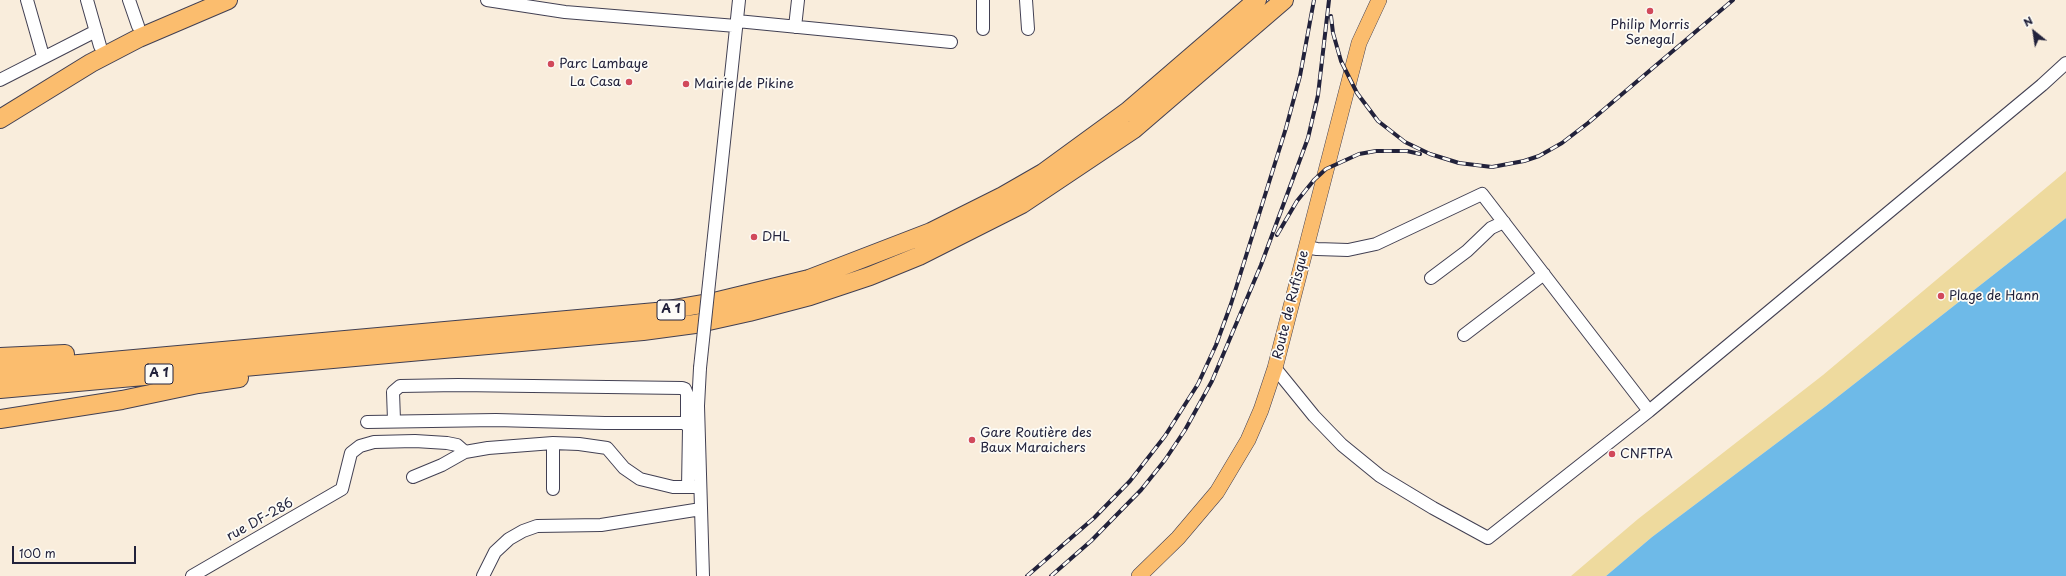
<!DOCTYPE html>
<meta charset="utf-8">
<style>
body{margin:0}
#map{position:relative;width:2066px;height:576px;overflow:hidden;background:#f9eddc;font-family:"Playpen Sans",sans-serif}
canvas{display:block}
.north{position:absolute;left:2014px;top:12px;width:40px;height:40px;-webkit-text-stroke:3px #fdfcf7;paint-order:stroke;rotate:330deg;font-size:11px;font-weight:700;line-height:16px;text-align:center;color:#22223b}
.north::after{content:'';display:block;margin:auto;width:14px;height:18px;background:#22223b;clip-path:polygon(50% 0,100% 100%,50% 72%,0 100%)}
.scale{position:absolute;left:12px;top:546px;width:124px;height:18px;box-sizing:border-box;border:2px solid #22223b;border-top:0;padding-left:5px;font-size:12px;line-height:14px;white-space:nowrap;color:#22223b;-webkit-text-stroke:3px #fdfcf7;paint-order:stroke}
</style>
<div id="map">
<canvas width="2066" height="576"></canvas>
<div class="north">N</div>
<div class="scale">100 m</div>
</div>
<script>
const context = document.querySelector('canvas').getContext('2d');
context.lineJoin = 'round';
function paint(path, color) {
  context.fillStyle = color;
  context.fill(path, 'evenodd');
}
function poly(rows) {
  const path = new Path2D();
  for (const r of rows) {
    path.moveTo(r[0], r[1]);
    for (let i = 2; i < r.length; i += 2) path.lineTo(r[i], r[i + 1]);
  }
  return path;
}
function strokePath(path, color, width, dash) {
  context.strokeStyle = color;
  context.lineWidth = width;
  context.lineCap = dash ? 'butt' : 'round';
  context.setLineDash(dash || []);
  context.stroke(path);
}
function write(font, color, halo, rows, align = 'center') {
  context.font = font + ' "Playpen Sans",sans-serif';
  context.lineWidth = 3.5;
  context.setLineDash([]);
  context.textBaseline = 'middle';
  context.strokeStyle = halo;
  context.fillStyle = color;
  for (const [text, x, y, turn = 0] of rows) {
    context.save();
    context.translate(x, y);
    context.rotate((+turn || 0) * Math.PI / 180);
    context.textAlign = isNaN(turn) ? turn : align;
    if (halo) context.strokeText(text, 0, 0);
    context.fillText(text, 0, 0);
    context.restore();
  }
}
paint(poly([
 [2066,171,2066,218,1826,406,1652,537,1606,576,1571,576,1638,519,1823,375]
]), '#eeda9e');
paint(poly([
 [2066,218,2066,576,1606,576,1652,537,1826,406]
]), '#6ebae8');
const minor = poly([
 [27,0,43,56],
 [87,0,100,46],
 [129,0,138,26],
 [487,0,565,12,736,26],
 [1026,0,1028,29],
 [737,21,951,42],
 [795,27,798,0],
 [983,29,983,0],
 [0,80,96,31],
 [1306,247,1317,249,1348,250,1376,244,1482,194,1649,411],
 [712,255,739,0],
 [1431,278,1467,251,1491,228,1504,222],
 [1464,335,1544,274],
 [700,368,698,406,703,576],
 [1275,368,1314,416,1342,445,1380,476,1433,508,1488,538,1649,411,2042,85,2066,63],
 [394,420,393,392,400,386,458,385,682,388,685,389,687,394,687,425],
 [367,422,496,420,605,423,685,423,689,428,688,487],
 [553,443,553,489],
 [413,477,442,465,465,452,488,448,553,443,579,444,607,448,624,468,640,479,673,487,700,487],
 [192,576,342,489,351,453,360,446,374,442,415,441,447,443,457,445,465,452],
 [483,576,495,552,509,539,523,531,537,526,601,525,701,509]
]);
const major = poly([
 [1139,576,1178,538,1217,492,1248,440,1261,410,1275,368,1359,43,1379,0]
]);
const highway = poly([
 [0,119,91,63,139,38,228,0],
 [0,357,65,354],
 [0,371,656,312,714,302,809,279,931,232,1003,196,1043,173,1128,111,1257,0],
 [0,389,643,331,695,324,749,312,810,296,870,276,919,256,1022,204,1134,129,1284,0],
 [0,419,122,400,198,384,239,378]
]);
strokePath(minor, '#424053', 14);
strokePath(major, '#424053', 16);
strokePath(highway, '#424053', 20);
strokePath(minor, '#fff', 12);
strokePath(major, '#fbbd6e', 15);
strokePath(highway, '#fbbd6e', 18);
const rail = poly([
 [1331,16,1333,33,1341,61,1357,93,1378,121,1405,142,1430,154,1459,163,1492,167,1524,161,1539,156,1562,143,1588,123,1733,0],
 [1277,235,1297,201,1314,180,1326,169,1359,154,1376,151,1407,151,1420,154],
 [1027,576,1094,518,1130,481,1165,436,1198,384,1216,345,1231,304,1286,128,1300,76,1314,0],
 [1051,576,1091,541,1141,490,1165,460,1185,430,1212,381,1261,265,1308,138,1318,95,1329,0]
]);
strokePath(rail, '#22223b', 4);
strokePath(rail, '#fdfcf7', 2.5, [8]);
const minorBridge = poly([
 [700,368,712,255]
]);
strokePath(minorBridge, '#424053', 14, []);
strokePath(minorBridge, '#fff', 12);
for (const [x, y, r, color] of [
 [1650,11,4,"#d1495b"],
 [551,64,4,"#d1495b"],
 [629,82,4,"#d1495b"],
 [686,84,4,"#d1495b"],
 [754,237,4,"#d1495b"],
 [1941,296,4,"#d1495b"],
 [972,440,4,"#d1495b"],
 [1612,454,4,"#d1495b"]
]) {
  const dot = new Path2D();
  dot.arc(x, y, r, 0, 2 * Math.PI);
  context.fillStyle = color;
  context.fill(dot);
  strokePath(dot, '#fdfcf7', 1.5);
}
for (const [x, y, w] of [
 [671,310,28],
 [159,374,28]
]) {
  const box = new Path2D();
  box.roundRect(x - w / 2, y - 10, w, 20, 3);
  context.fillStyle = '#fdfcf7';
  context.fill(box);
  strokePath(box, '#22223b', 1);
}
write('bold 12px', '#22223b', null, [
 ["A 1",671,310],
 ["A 1",159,374]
]);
write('13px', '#22223b', '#fdfcf7', [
 ["Philip Morris",1650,25,"center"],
 ["Senegal",1650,40,"center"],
 ["Parc Lambaye",559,64],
 ["La Casa",621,82,"right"],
 ["Mairie de Pikine",694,84],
 ["DHL",762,237],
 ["Plage de Hann",1949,296],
 ["Gare Routière des",980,433],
 ["Baux Maraichers",980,448],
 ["CNFTPA",1620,454]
], 'left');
write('13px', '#22223b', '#fdfcf7', [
 ["Route de Rufisque",1291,305,-76],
 ["rue DF-286",260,520,-29]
]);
</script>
